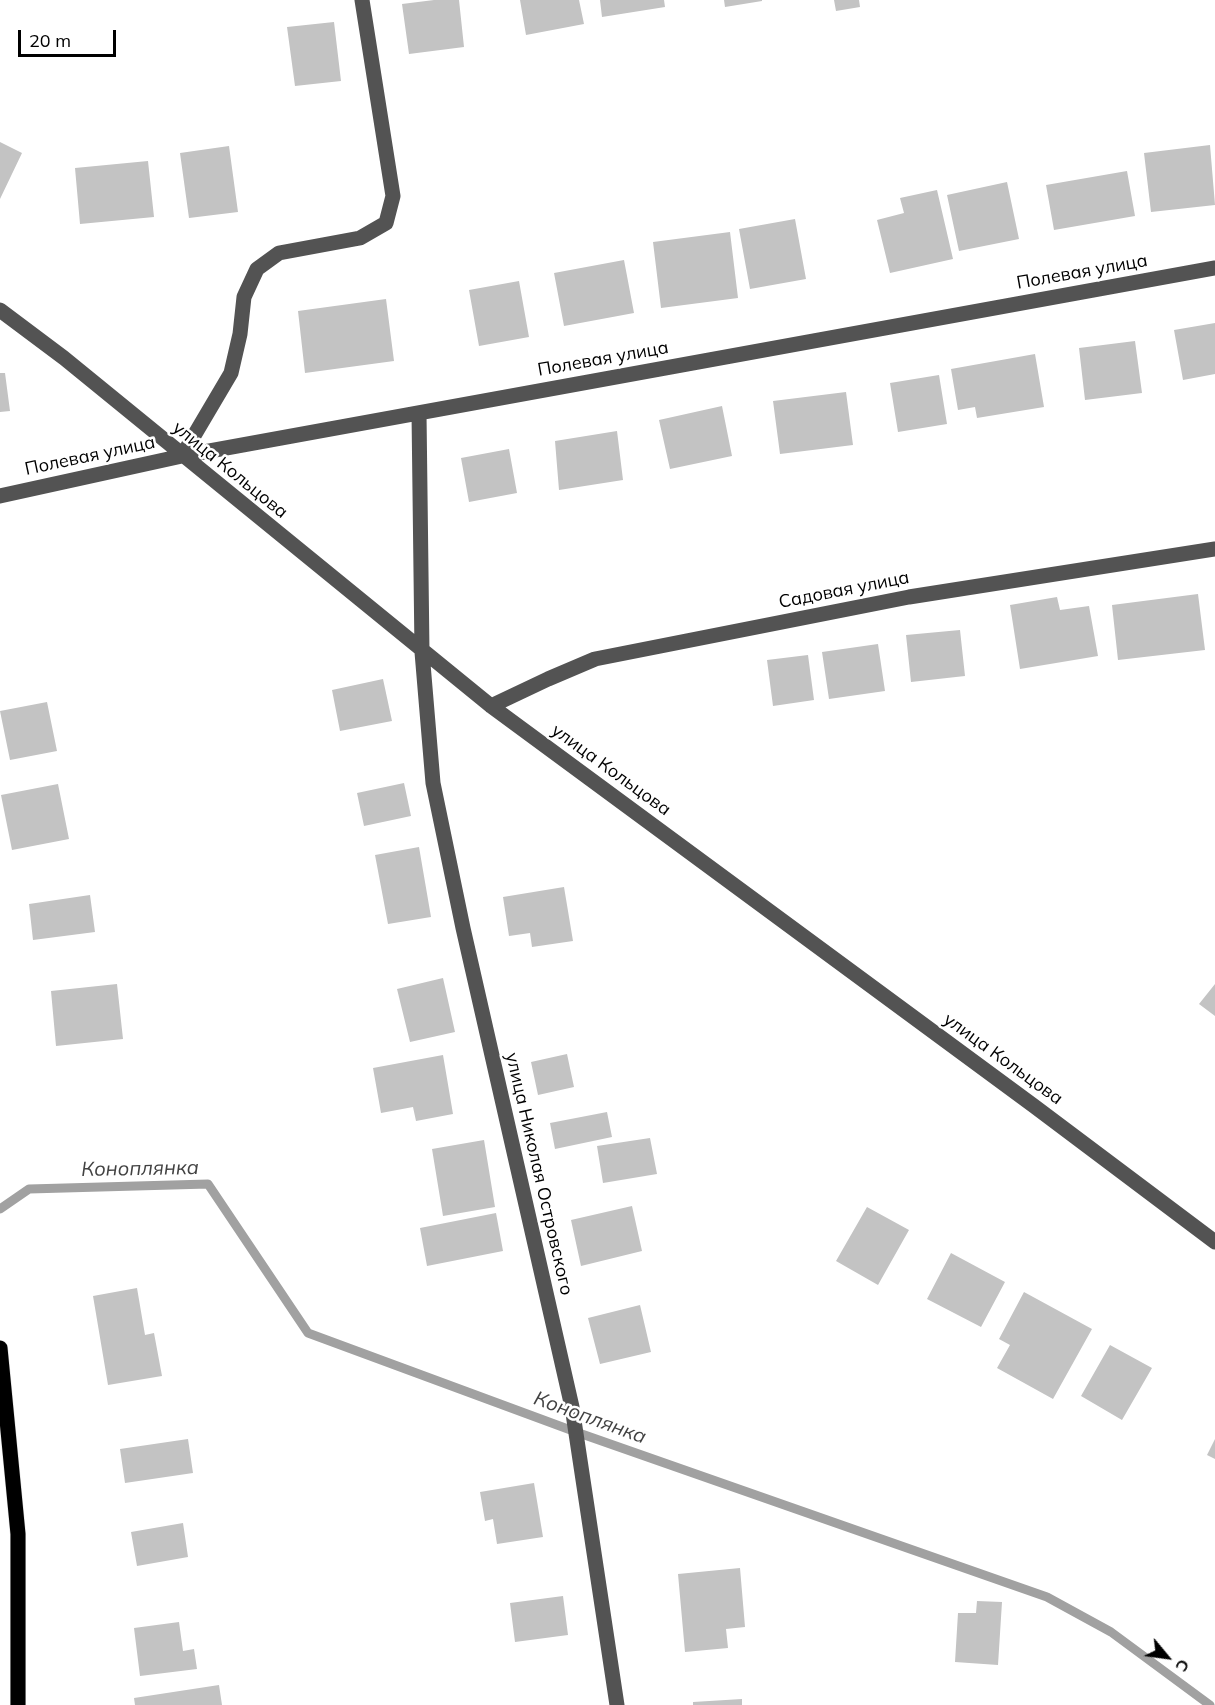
<!DOCTYPE html>
<meta charset="utf-8">
<style>
body{margin:0}
#map{position:relative;width:1215px;height:1705px;overflow:hidden;background:#fff;font-family:Mulish,sans-serif}
canvas{display:block}
.north{position:absolute;left:1137px;top:1627px;width:60px;height:60px;-webkit-text-stroke:4px #fff;paint-order:stroke;rotate:119deg;font-size:16px;font-weight:700;line-height:24px;text-align:center;color:#000}
.north::after{content:'';display:block;margin:auto;width:21px;height:27px;background:#000;clip-path:polygon(50% 0,100% 100%,50% 72%,0 100%)}
.scale{position:absolute;left:18px;top:30px;width:98px;height:27px;box-sizing:border-box;border:3px solid #000;border-top:0;padding-left:8px;font-size:18px;line-height:21px;white-space:nowrap;color:#000;-webkit-text-stroke:4px #fff;paint-order:stroke}
</style>
<div id="map">
<canvas width="1215" height="1705"></canvas>
<div class="north">С</div>
<div class="scale">20 m</div>
</div>
<script>
const context = document.querySelector('canvas').getContext('2d');
context.lineJoin = 'round';
function poly(rows) {
  const path = new Path2D();
  for (const r of rows) {
    path.moveTo(r[0], r[1]);
    for (let i = 2; i < r.length; i += 2) path.lineTo(r[i], r[i + 1]);
  }
  return path;
}
function strokePath(path, color, width, dash) {
  context.strokeStyle = color;
  context.lineWidth = width;
  context.lineCap = dash ? 'butt' : 'round';
  context.setLineDash(dash || []);
  context.stroke(path);
}
function paint(path, color) {
  context.fillStyle = color;
  context.fill(path, 'evenodd');
}
function write(font, color, halo, rows, align = 'center') {
  context.font = font + ' Mulish,sans-serif';
  context.lineWidth = 5;
  context.setLineDash([]);
  context.textBaseline = 'middle';
  context.strokeStyle = halo;
  context.fillStyle = color;
  for (const [text, x, y, turn = 0] of rows) {
    context.save();
    context.translate(x, y);
    context.rotate((+turn || 0) * Math.PI / 180);
    context.textAlign = isNaN(turn) ? turn : align;
    if (halo) context.strokeText(text, 0, 0);
    context.fillText(text, 0, 0);
    context.restore();
  }
}
strokePath(poly([
 [0,1209,29,1189,208,1184,308,1333,576,1432,1047,1597,1111,1632,1210,1705]
]), '#a1a1a1', 9);
paint(poly([
 [434,0,459,0,464,47,409,54,402,4],
 [520,0,579,0,584,24,526,35],
 [600,0,664,0,665,7,602,17],
 [724,0,762,0,762,1,725,7],
 [834,0,859,0,860,7,836,11],
 [334,22,341,81,295,86,287,27],
 [0,142,22,153,0,199],
 [1210,145,1215,205,1151,212,1144,153],
 [229,146,238,212,189,218,180,153],
 [148,161,154,217,80,224,75,168],
 [1127,171,1135,216,1054,230,1046,185],
 [1007,182,1019,239,959,251,947,195],
 [937,190,953,259,890,273,877,220,904,213,900,198],
 [795,219,806,279,750,289,739,229],
 [730,232,738,298,661,308,653,242],
 [624,260,634,313,564,326,554,273],
 [519,281,529,337,479,346,469,290],
 [386,299,394,361,305,373,298,311],
 [1215,323,1215,374,1183,380,1174,330],
 [1135,341,1142,393,1085,400,1079,348],
 [1035,354,1044,407,977,418,975,407,958,410,951,369],
 [0,373,5,373,10,411,0,412],
 [939,375,947,424,898,432,890,383],
 [846,392,853,445,780,454,773,401],
 [722,406,732,456,670,469,659,420],
 [617,431,623,480,559,490,555,441],
 [509,449,517,493,469,502,461,458],
 [1198,594,1205,650,1118,660,1112,605],
 [1057,597,1060,610,1089,606,1098,656,1020,669,1010,605],
 [960,630,965,676,911,682,906,635],
 [878,644,885,691,829,699,822,652],
 [808,655,814,700,773,706,767,660],
 [383,679,392,721,340,731,332,690],
 [47,702,57,751,10,760,0,711],
 [404,783,411,816,364,826,357,793],
 [58,784,69,839,12,850,1,795],
 [419,847,431,917,388,924,375,855],
 [564,887,573,941,532,947,530,933,509,936,503,897],
 [90,895,95,932,33,940,29,904],
 [443,978,455,1032,410,1042,397,989],
 [117,984,123,1039,56,1046,51,991],
 [1215,984,1215,1016,1199,1004],
 [567,1054,574,1087,538,1095,531,1062],
 [443,1055,453,1114,416,1121,413,1107,381,1113,373,1068],
 [607,1112,612,1137,555,1149,550,1123],
 [650,1138,657,1174,603,1183,597,1146],
 [484,1140,495,1207,443,1216,432,1149],
 [632,1206,642,1251,581,1266,571,1220],
 [867,1207,909,1230,878,1285,836,1261],
 [496,1213,503,1251,427,1266,420,1228],
 [951,1253,1005,1282,981,1327,927,1299],
 [137,1288,145,1335,154,1333,162,1376,108,1385,93,1296],
 [1024,1292,1092,1329,1053,1399,997,1368,1010,1345,999,1339],
 [640,1305,651,1352,600,1364,588,1318],
 [1110,1345,1152,1368,1122,1420,1081,1396],
 [188,1439,193,1473,125,1483,120,1449],
 [1215,1439,1215,1459,1207,1455],
 [534,1483,543,1537,497,1544,493,1519,485,1521,480,1492],
 [183,1523,188,1557,137,1566,131,1532],
 [740,1568,745,1627,726,1629,728,1648,685,1652,678,1574],
 [563,1596,568,1635,515,1642,510,1603],
 [977,1601,1002,1602,998,1665,955,1662,958,1613,976,1613],
 [179,1622,183,1651,194,1649,197,1669,140,1676,134,1628],
 [219,1685,222,1705,135,1705,134,1698],
 [742,1699,742,1705,693,1705,693,1702]
]), '#c3c3c3');
const major = poly([
 [0,1348,18,1534,18,1705]
]);
strokePath(major, '#dbdbdb', 16);
strokePath(poly([
 [0,310,64,358,491,706,1034,1106,1215,1242],
 [419,413,422,652,433,783,463,928,572,1407,617,1705],
 [182,456,231,373,240,334,244,297,257,269,279,253,360,238,386,223,393,196,362,0],
 [0,496,182,456,1215,268],
 [491,706,548,679,595,659,909,597,1215,549]
]), '#535353', 15);
strokePath(major, '#000', 15);
write('18px', '#000', '#fff', [
 ["Полевая улица",1082,272,-10],
 ["Полевая улица",603,359,-10],
 ["Полевая улица",90,456,-12],
 ["улица Кольцова",230,470,39],
 ["Садовая улица",844,590,-11],
 ["улица Кольцова",611,770,36],
 ["улица Кольцова",1003,1059,36],
 ["улица Николая Островского",539,1174,77]
]);
write('italic 20px', '#424242', '#fff', [
 ["Коноплянка",140,1169,-1],
 ["Коноплянка",590,1418,20]
]);
</script>
